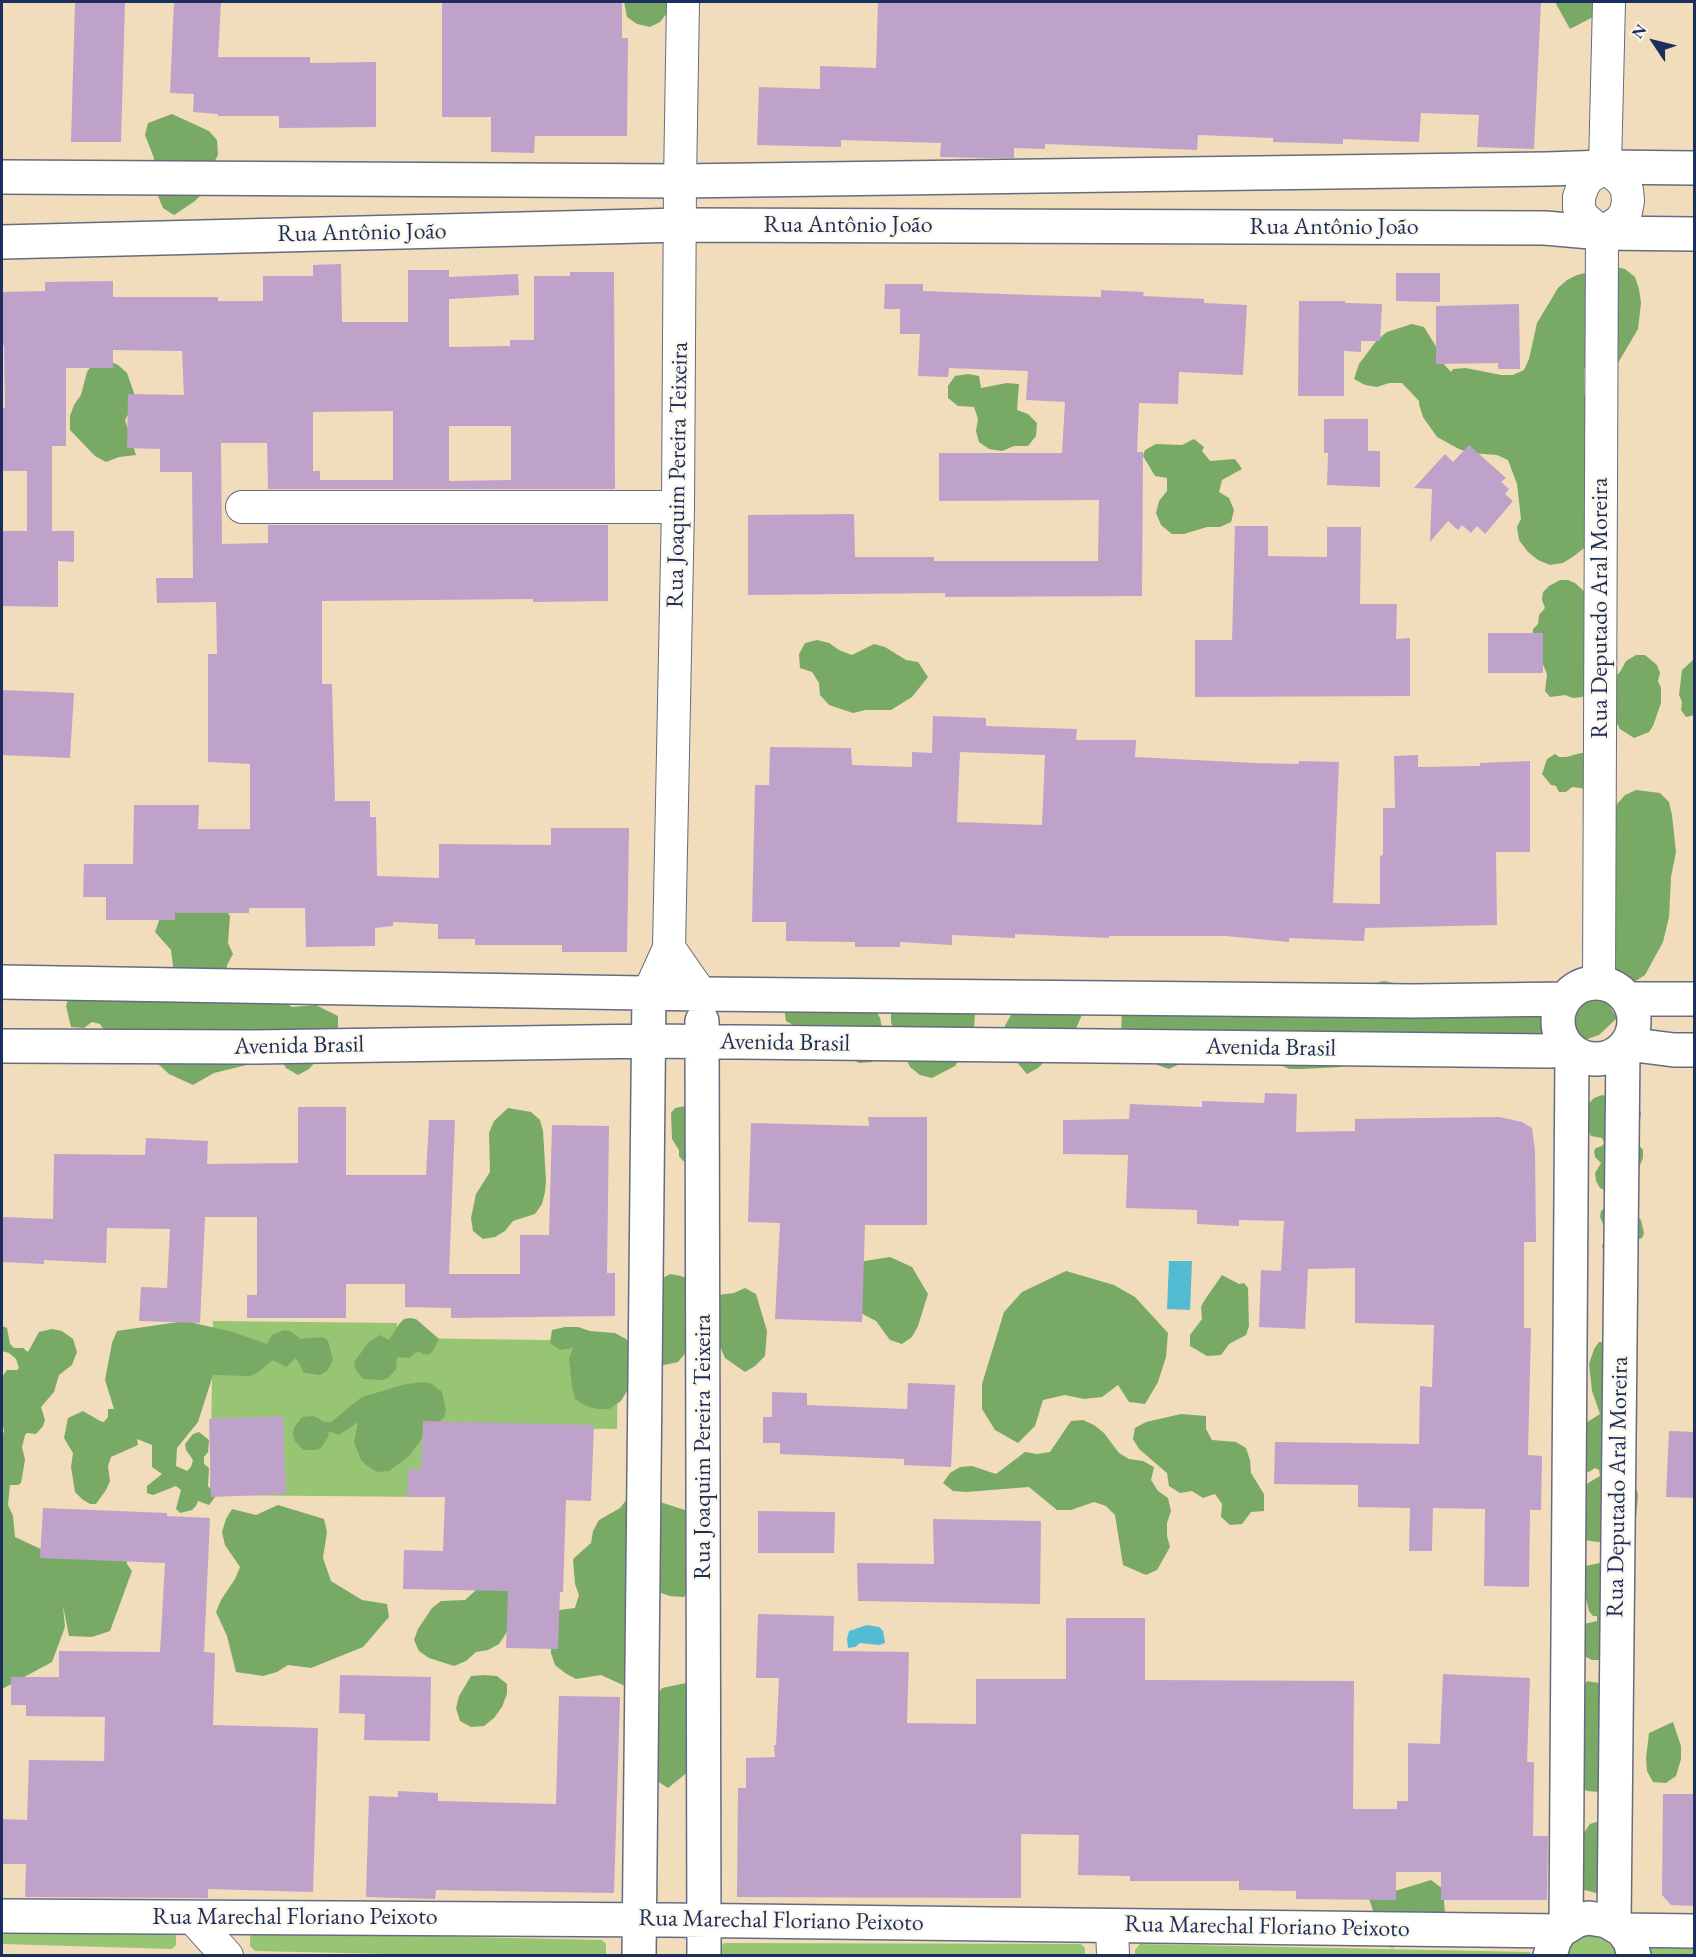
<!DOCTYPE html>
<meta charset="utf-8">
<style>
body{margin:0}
#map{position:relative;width:1696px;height:1957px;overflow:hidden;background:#f1dcbc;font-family:"EB Garamond",serif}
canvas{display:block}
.frame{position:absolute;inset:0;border:3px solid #1b2f5e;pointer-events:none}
.north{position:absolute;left:1624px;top:12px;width:60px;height:60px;-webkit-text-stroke:4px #fbf7ec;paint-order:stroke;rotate:305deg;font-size:16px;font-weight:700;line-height:24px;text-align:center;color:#1b2f5e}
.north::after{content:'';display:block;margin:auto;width:21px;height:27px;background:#1b2f5e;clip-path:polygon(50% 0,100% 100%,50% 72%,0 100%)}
</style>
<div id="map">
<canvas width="1696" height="1957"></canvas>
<div class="frame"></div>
<div class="north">N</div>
</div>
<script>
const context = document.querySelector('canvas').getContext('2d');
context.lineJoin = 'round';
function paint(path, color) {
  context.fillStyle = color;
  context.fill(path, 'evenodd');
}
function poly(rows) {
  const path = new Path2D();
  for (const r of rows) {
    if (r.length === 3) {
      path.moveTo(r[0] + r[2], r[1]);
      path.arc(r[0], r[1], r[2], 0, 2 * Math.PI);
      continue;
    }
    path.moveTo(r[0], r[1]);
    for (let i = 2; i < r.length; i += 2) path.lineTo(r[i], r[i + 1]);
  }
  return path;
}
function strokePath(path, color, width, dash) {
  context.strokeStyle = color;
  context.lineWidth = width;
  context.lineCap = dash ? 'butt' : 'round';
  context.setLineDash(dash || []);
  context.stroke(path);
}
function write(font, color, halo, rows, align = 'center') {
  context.font = font + ' "EB Garamond",serif';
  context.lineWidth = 4.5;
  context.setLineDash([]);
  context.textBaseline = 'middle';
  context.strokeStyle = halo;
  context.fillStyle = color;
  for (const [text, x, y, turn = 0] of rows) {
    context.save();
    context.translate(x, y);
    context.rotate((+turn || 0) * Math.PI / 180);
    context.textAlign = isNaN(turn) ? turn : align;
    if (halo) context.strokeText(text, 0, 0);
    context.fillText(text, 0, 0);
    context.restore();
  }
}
paint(poly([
 [213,1321,397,1323,397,1338,618,1341,617,1429,428,1427,427,1497,210,1495],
 [2,1929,172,1931,176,1935,176,1945,172,1949,2,1944],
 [255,1932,602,1940,606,1944,606,1953,605,1956,477,1956,255,1951,250,1946,250,1937],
 [1588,1935,1604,1939,1611,1945,1694,1947,1694,1955,1566,1956,1573,1943],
 [724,1943,1081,1944,1085,1948,1085,1955,720,1956,720,1948],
 [1140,1944,1529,1952,1533,1955,1135,1955,1135,1950]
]), '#97c573');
paint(poly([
 [624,2,669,2,668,12,660,22,650,27,637,24,627,17],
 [1555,2,1598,2,1593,17,1570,29],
 [172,114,209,131,217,140,218,155,212,166,204,192,195,201,174,215,163,208,153,184,154,158,145,135,148,123],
 [1612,266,1625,269,1635,277,1639,289,1641,303,1638,329,1618,363,1593,358,1584,368,1584,394,1599,445,1600,524,1584,548,1574,556,1563,563,1550,565,1538,560,1528,552,1519,540,1517,527,1521,519,1517,484,1508,460,1497,455,1471,453,1459,449,1437,437,1423,417,1419,404,1419,401,1402,383,1389,383,1377,387,1365,385,1354,379,1359,364,1377,340,1387,332,1412,324,1424,327,1437,348,1440,360,1451,372,1453,369,1466,368,1501,375,1513,375,1524,370,1529,359,1537,323,1558,288,1567,280,1577,275],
 [107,360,118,365,127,373,135,396,131,409,125,420,136,455,119,457,106,462,95,456,70,430,70,416,74,405,81,395,87,372,94,362],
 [968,374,979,376,981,388,1007,383,1019,384,1017,410,1028,414,1037,423,1036,436,1028,446,1014,446,1002,451,989,449,979,442,976,431,978,419,974,407,958,406,948,398,948,386,955,376],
 [1194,439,1204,447,1202,451,1210,461,1235,459,1242,469,1222,480,1219,492,1229,498,1234,510,1231,522,1220,527,1207,527,1184,534,1172,534,1161,525,1156,513,1159,501,1167,491,1167,478,1155,476,1143,456,1145,450,1156,444,1182,445],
 [1560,580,1568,580,1575,583,1587,594,1588,695,1582,697,1573,698,1565,695,1550,697,1545,691,1547,674,1532,638,1533,629,1538,624,1539,615,1545,608,1542,600,1543,592,1549,586],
 [817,640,829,643,839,650,852,655,874,644,885,647,906,660,918,662,928,677,912,697,891,710,866,710,853,713,829,705,820,695,819,683,812,672,800,668,799,654,805,643],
 [1636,655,1645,655,1657,665,1660,673,1658,681,1661,688,1661,703,1653,726,1649,732,1634,738,1620,729,1610,712,1611,681,1620,672,1626,661],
 [1694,659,1694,715,1686,717,1681,710,1682,702,1679,695,1682,670],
 [1581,753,1590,754,1588,789,1572,787,1566,792,1559,792,1556,786,1551,785,1542,774,1547,759,1555,754,1559,757,1566,757],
 [1636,790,1660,793,1669,802,1672,815,1676,852,1671,877,1669,917,1663,942,1645,975,1634,982,1618,973,1614,962,1608,827,1617,804,1625,795],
 [216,896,230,916,228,943,233,954,227,965,226,978,271,994,292,1007,316,1005,338,1016,338,1028,334,1040,309,1069,298,1075,286,1068,279,1057,214,1073,193,1085,169,1074,152,1058,106,1033,100,1024,92,1022,84,1028,71,1027,66,1006,69,996,174,974,171,950,155,932,161,915],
 [1384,981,1434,991,1536,990,1549,981,1606,1000,1617,1018,1599,1035,1531,1059,1353,1059,1341,1067,1303,1069,1289,1069,1267,1058,1192,1058,1169,1069,1157,1065,1150,1040,1121,1035,1122,1011,1355,988],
 [868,995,880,1018,885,1043,882,1054,872,1062,859,1063,786,1021,784,1008],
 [968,1004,975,1015,973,1042,969,1044,955,1066,932,1078,920,1075,910,1067,895,1034,891,1022,891,1010],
 [1085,1008,1074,1033,1038,1068,1027,1074,1003,1046,1000,1035,1012,1013],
 [1602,1095,1638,1105,1641,1113,1637,1143,1643,1150,1643,1158,1640,1165,1634,1170,1630,1208,1641,1220,1644,1233,1642,1238,1635,1240,1606,1292,1603,1285,1603,1269,1606,1262,1602,1246,1607,1234,1600,1217,1601,1211,1606,1207,1611,1193,1600,1188,1596,1181,1595,1173,1601,1163,1595,1157,1594,1151,1596,1148,1602,1146,1604,1143,1602,1138,1591,1136,1587,1129,1589,1124,1588,1104,1594,1098],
 [691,1105,689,1161,683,1161,679,1156,679,1150,672,1139,671,1113,675,1108],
 [508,1108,531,1112,540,1120,543,1131,546,1181,545,1192,542,1204,535,1214,513,1221,505,1231,495,1237,483,1239,473,1231,471,1218,476,1194,490,1172,489,1133,494,1121],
 [890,1257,912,1267,928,1294,918,1326,912,1337,902,1344,890,1340,876,1321,853,1309,860,1264,865,1261],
 [1066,1271,1114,1285,1135,1297,1168,1333,1166,1357,1158,1382,1145,1404,1129,1402,1118,1385,1102,1397,1084,1399,1065,1395,1043,1400,1035,1426,1018,1443,995,1430,982,1409,982,1384,1004,1312,1022,1292],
 [670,1274,681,1276,693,1281,710,1296,734,1293,745,1288,756,1294,767,1331,765,1356,755,1366,745,1372,725,1358,715,1335,694,1343,678,1362,664,1365,652,1361,659,1280],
 [1222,1275,1239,1284,1244,1283,1248,1288,1249,1326,1246,1335,1229,1344,1221,1355,1207,1356,1190,1346,1190,1335,1202,1319,1201,1307,1204,1301],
 [410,1318,416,1319,439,1339,433,1351,428,1355,423,1354,418,1351,409,1358,397,1357,396,1369,388,1378,382,1380,363,1379,355,1368,354,1362,369,1342,380,1335,389,1340,399,1324,404,1319],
 [185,1321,233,1332,267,1344,272,1335,284,1330,290,1331,301,1339,323,1337,328,1341,333,1360,327,1371,320,1375,304,1373,296,1358,286,1367,273,1360,257,1373,250,1376,213,1375,198,1422,177,1448,176,1466,187,1471,191,1467,193,1460,186,1450,185,1444,193,1434,199,1432,209,1440,208,1452,204,1457,204,1464,209,1468,208,1486,216,1496,209,1505,198,1501,196,1506,192,1510,180,1513,176,1509,181,1490,176,1486,153,1495,147,1493,147,1486,162,1474,152,1467,152,1445,137,1439,138,1445,111,1457,108,1466,110,1481,106,1490,96,1504,90,1504,82,1499,75,1492,71,1467,73,1453,64,1438,68,1418,83,1411,100,1421,104,1422,108,1417,108,1409,114,1409,105,1380,112,1343,117,1331],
 [2,1326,7,1328,10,1344,14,1348,23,1348,28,1352,39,1332,52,1329,62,1331,73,1339,77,1352,72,1365,59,1375,54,1392,41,1407,45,1420,43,1426,36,1434,27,1433,25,1435,22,1447,25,1460,21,1483,18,1485,10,1485,8,1505,13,1516,15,1537,45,1551,126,1551,127,1564,132,1571,110,1631,92,1637,69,1636,63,1606,65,1627,52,1662,2,1689,2,1437,4,1431,2,1422,2,1377,7,1370,17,1370,19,1368,16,1359,9,1353,2,1351],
 [565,1327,578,1327,590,1331,615,1333,626,1339,634,1348,639,1371,621,1401,609,1409,597,1409,586,1406,575,1399,572,1386,569,1359,573,1348,560,1350,550,1343,552,1330],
 [1599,1342,1607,1342,1631,1488,1637,1490,1638,1496,1635,1529,1631,1535,1598,1542,1585,1540,1585,1489,1588,1483,1600,1476,1599,1470,1595,1468,1589,1472,1583,1470,1581,1426,1600,1414,1592,1391,1589,1364,1594,1349],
 [426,1382,432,1384,442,1392,446,1411,444,1417,424,1436,409,1456,389,1471,377,1472,366,1465,361,1460,354,1442,358,1422,339,1435,329,1431,328,1437,321,1448,315,1450,303,1450,295,1441,293,1434,294,1428,302,1417,314,1416,324,1422,331,1422,362,1397,406,1384],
 [1181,1414,1206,1416,1206,1429,1212,1440,1236,1442,1246,1448,1250,1460,1251,1473,1264,1494,1264,1511,1251,1512,1242,1524,1230,1525,1221,1517,1222,1504,1215,1494,1203,1498,1192,1491,1180,1493,1169,1486,1167,1473,1139,1449,1133,1439,1135,1428,1146,1422],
 [1083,1420,1094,1425,1104,1433,1119,1453,1129,1459,1143,1461,1154,1467,1151,1480,1158,1491,1168,1498,1171,1511,1167,1523,1167,1536,1170,1547,1157,1570,1146,1575,1123,1565,1115,1515,1106,1506,1094,1502,1071,1510,1057,1510,1029,1487,966,1492,953,1491,943,1483,950,1473,960,1467,972,1466,996,1474,1025,1452,1037,1454,1050,1452,1071,1421],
 [652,1497,663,1503,688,1511,692,1585,684,1597,670,1596,658,1592,644,1673,625,1686,601,1675,576,1679,565,1673,555,1665,551,1653,551,1611,575,1608,579,1595,575,1584,573,1559,591,1543,593,1531,599,1520,620,1508,628,1498],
 [278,1505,324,1519,327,1532,323,1558,331,1581,362,1600,387,1604,389,1617,363,1647,311,1668,288,1665,277,1672,263,1676,236,1672,227,1636,216,1612,221,1600,235,1579,240,1567,225,1545,222,1532,226,1519,232,1509,256,1515],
 [1610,1561,1605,1660,1592,1660,1586,1657,1585,1651,1578,1641,1580,1625,1597,1621,1597,1616,1593,1616,1589,1611,1586,1599,1578,1590,1585,1566],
 [502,1569,520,1612,499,1644,488,1650,476,1652,466,1661,454,1666,429,1658,419,1651,414,1640,418,1629,432,1608,441,1601,465,1600,475,1591,481,1581],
 [484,1675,497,1676,507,1684,507,1694,502,1707,494,1718,484,1726,471,1727,460,1721,456,1708,459,1696,471,1676],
 [1587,1681,1605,1684,1605,1721,1599,1732,1602,1737,1599,1792,1587,1791,1581,1787,1582,1735,1586,1732,1581,1728,1581,1692],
 [686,1683,691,1695,689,1771,668,1788,657,1781,647,1759,655,1698,662,1688],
 [1673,1722,1681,1746,1681,1759,1676,1776,1666,1783,1653,1782,1647,1771,1646,1758,1649,1733],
 [1596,1822,1601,1824,1600,1894,1581,1889,1580,1838,1590,1824],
 [1431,1880,1443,1889,1445,1913,1405,1930,1393,1948,1372,1941,1375,1916,1369,1899]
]), '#79aa65');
paint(poly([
 [1169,1261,1192,1261,1190,1310,1167,1309],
 [867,1625,879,1627,883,1631,885,1643,879,1645,860,1643,855,1647,848,1648,847,1639,849,1631]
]), '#54bcd2');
paint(poly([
 [75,2,125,2,121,142,71,142],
 [174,2,221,2,218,57,310,57,310,63,376,62,376,127,279,128,279,116,218,116,218,114,193,112,194,94,170,93],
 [442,2,622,2,622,38,628,38,627,136,535,136,534,153,491,152,491,117,442,117],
 [878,2,1541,2,1534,149,1477,147,1479,115,1421,113,1419,142,1343,139,1343,144,1273,142,1273,138,1198,135,1197,150,1045,144,1045,149,1014,148,1014,158,983,158,940,157,941,143,841,140,841,147,757,145,759,87,820,89,820,66,876,68],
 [341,264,342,322,408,322,408,270,449,270,449,277,518,274,519,295,449,299,449,347,510,346,510,340,534,340,534,276,570,276,570,272,614,272,615,489,268,489,267,443,221,443,222,544,268,543,268,525,608,525,608,601,533,602,533,599,322,601,322,684,332,684,335,801,370,801,370,817,376,817,377,876,439,878,439,844,551,845,551,828,629,828,627,952,562,952,562,945,475,945,475,939,438,939,438,924,393,922,393,926,375,928,375,946,306,947,305,908,249,908,249,913,175,913,175,920,106,920,106,897,83,897,84,864,133,864,134,805,199,805,198,829,250,829,250,764,208,762,208,654,217,654,216,602,157,603,156,578,193,578,192,472,160,472,160,449,127,448,128,394,184,395,182,351,113,350,113,368,66,368,66,446,52,446,52,531,74,531,74,562,58,561,58,607,2,606,2,531,27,531,27,471,2,471,2,408,5,408,4,345,2,345,2,292,45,291,45,282,113,281,113,297,218,297,218,301,263,301,263,276,313,276,313,265],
 [393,411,393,480,320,480,320,471,313,471,313,412],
 [449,426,511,426,511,480,449,481],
 [1396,273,1440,273,1440,302,1396,301],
 [885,284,923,284,923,291,1031,295,1101,297,1101,290,1144,292,1143,296,1204,299,1204,303,1247,305,1243,375,1179,372,1178,404,1139,403,1137,452,1143,452,1142,596,945,597,945,593,748,595,748,515,854,514,855,557,934,557,934,561,1098,561,1099,500,939,501,939,453,1062,453,1065,402,1026,400,1028,371,949,368,948,377,918,376,920,334,900,334,900,309,884,309],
 [1299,301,1345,301,1345,303,1382,304,1380,341,1361,341,1361,352,1344,351,1344,396,1298,396],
 [1519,304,1520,369,1498,369,1498,363,1436,364,1436,306],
 [1324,419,1368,419,1368,451,1380,451,1380,487,1327,485,1328,453,1324,453],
 [1469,445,1506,478,1501,482,1509,489,1505,494,1513,501,1485,534,1477,526,1471,533,1462,525,1458,530,1448,521,1430,542,1432,489,1414,488,1445,454,1453,462],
 [1235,526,1268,526,1268,556,1327,557,1327,527,1361,527,1360,604,1397,604,1396,639,1410,638,1410,696,1195,697,1195,640,1232,640],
 [1488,633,1543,633,1543,673,1488,673],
 [2,690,74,693,70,758,2,755],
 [933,716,986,718,986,726,1077,729,1076,740,1136,740,1135,757,1254,763,1299,764,1299,761,1339,762,1333,903,1380,904,1380,856,1383,855,1383,808,1395,808,1394,756,1418,755,1418,767,1480,766,1480,763,1530,761,1530,852,1496,852,1497,925,1365,928,1364,941,1289,938,1289,942,1226,936,1109,936,1109,938,1015,934,1015,938,952,935,952,945,900,942,900,947,855,947,855,942,786,941,786,922,752,922,755,785,769,785,770,747,851,748,852,765,912,767,912,752,932,753],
 [960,752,1045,755,1042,825,957,822],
 [1265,1093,1297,1094,1296,1132,1355,1131,1355,1119,1499,1117,1522,1122,1532,1128,1535,1151,1536,1242,1524,1242,1524,1328,1531,1328,1528,1455,1542,1456,1541,1510,1530,1510,1529,1587,1484,1586,1485,1509,1433,1508,1432,1551,1409,1551,1410,1508,1358,1507,1358,1485,1274,1484,1275,1442,1419,1444,1420,1386,1432,1387,1434,1325,1355,1323,1355,1268,1308,1269,1305,1329,1259,1327,1261,1270,1281,1271,1284,1221,1239,1220,1239,1226,1197,1224,1197,1210,1126,1208,1128,1155,1063,1154,1063,1120,1129,1119,1130,1104,1202,1107,1202,1101,1264,1103],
 [298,1107,346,1107,346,1175,426,1175,429,1120,455,1120,449,1274,520,1274,520,1235,549,1235,552,1125,609,1126,607,1273,615,1273,615,1316,451,1318,451,1308,405,1307,405,1284,346,1284,346,1318,247,1318,247,1295,257,1295,257,1217,205,1217,200,1323,139,1321,141,1287,167,1288,170,1229,107,1228,106,1263,44,1260,44,1264,2,1262,3,1217,53,1219,54,1154,145,1155,146,1138,208,1141,207,1164,298,1163],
 [868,1117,927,1117,927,1225,865,1225,862,1322,775,1319,780,1223,748,1222,751,1123,869,1126],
 [908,1383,955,1385,951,1467,904,1465,904,1459,780,1454,780,1443,763,1443,763,1417,772,1417,772,1392,807,1393,807,1405,907,1409],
 [283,1416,286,1494,211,1497,209,1419],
 [423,1421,594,1425,591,1501,566,1500,563,1592,560,1592,558,1649,506,1648,508,1591,403,1589,404,1550,443,1551,445,1497,407,1497,408,1469,421,1470],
 [1669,1431,1695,1432,1695,1498,1666,1497],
 [43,1508,167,1513,167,1516,210,1518,204,1652,215,1653,213,1725,318,1728,313,1892,208,1889,208,1898,25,1897,26,1864,2,1864,2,1819,27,1820,29,1760,104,1761,105,1717,26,1716,26,1705,11,1705,11,1677,59,1677,59,1651,160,1652,165,1563,40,1558],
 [758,1511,835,1512,834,1553,758,1553],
 [933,1519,1041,1521,1040,1604,858,1601,857,1563,934,1564],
 [758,1614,834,1616,833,1651,909,1652,907,1723,976,1724,976,1679,1066,1679,1066,1618,1145,1618,1145,1680,1354,1681,1353,1809,1397,1809,1397,1801,1408,1801,1408,1743,1440,1744,1443,1674,1530,1678,1527,1762,1534,1762,1533,1836,1548,1836,1547,1900,1441,1900,1441,1872,1396,1872,1396,1900,1296,1899,1296,1891,1239,1890,1239,1881,1130,1881,1130,1876,1078,1875,1079,1835,1021,1834,1021,1898,737,1897,738,1788,746,1788,746,1758,775,1757,774,1745,776,1745,779,1678,756,1678],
 [340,1675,431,1677,430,1741,364,1740,365,1714,339,1713],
 [559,1696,620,1697,614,1893,436,1890,435,1899,366,1897,369,1796,398,1797,398,1791,438,1793,438,1801,556,1804],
 [1663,1794,1695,1794,1695,1906,1671,1905,1662,1895]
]), '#bfa2c9');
const minor = poly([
 [1605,167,1609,2],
 [1602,233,1620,221,1626,212,1628,201,1627,190,1622,181,1605,167],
 [1602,233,1583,217,1579,208,1579,197,1583,186,1588,178,1605,167],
 [242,507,678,507],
 [669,948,701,994],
 [1599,983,1602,233],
 [649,992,669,948,678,507,680,181,683,2],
 [192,1917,227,1956],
 [1112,1925,1113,1956]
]);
const major = poly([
 [2,177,680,181,1547,169,1605,167,1694,168],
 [2,242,681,225,1545,228,1602,233,1694,234],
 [2,982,701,994,1414,1001,1565,999],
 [1596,1021,38],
 [1627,999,1694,999],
 [702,1021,704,1956],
 [1627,1044,1674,1050,1694,1050],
 [2,1046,255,1047,650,1041,1550,1051,1569,1049],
 [2,1916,667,1920,1560,1931],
 [1614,1924,1623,1049],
 [1566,1927,1572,1051],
 [1622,1930,1694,1931],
 [639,1956,649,992],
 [1550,1956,1554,1941,1560,1931,1578,1920,1589,1918,1607,1921,1622,1930,1630,1941,1634,1956]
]);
strokePath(minor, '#666c7f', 34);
strokePath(major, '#666c7f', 36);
strokePath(minor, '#fff', 32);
strokePath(major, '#fff', 33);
write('24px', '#1b2f5e', '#fbf7ec', [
 ["Rua Antônio João",848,225],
 ["Rua Antônio João",1334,227],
 ["Rua Antônio João",362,233,-1],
 ["Rua Joaquim Pereira Teixeira",678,475,-89],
 ["Rua Deputado Aral Moreira",1600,608,-90],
 ["Avenida Brasil",785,1043,1],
 ["Avenida Brasil",299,1046,-1],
 ["Avenida Brasil",1271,1048,1],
 ["Rua Joaquim Pereira Teixeira",703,1447,-90],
 ["Rua Deputado Aral Moreira",1618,1487,-89],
 ["Rua Marechal Floriano Peixoto",295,1917],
 ["Rua Marechal Floriano Peixoto",781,1921,1],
 ["Rua Marechal Floriano Peixoto",1267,1927,1]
]);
</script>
